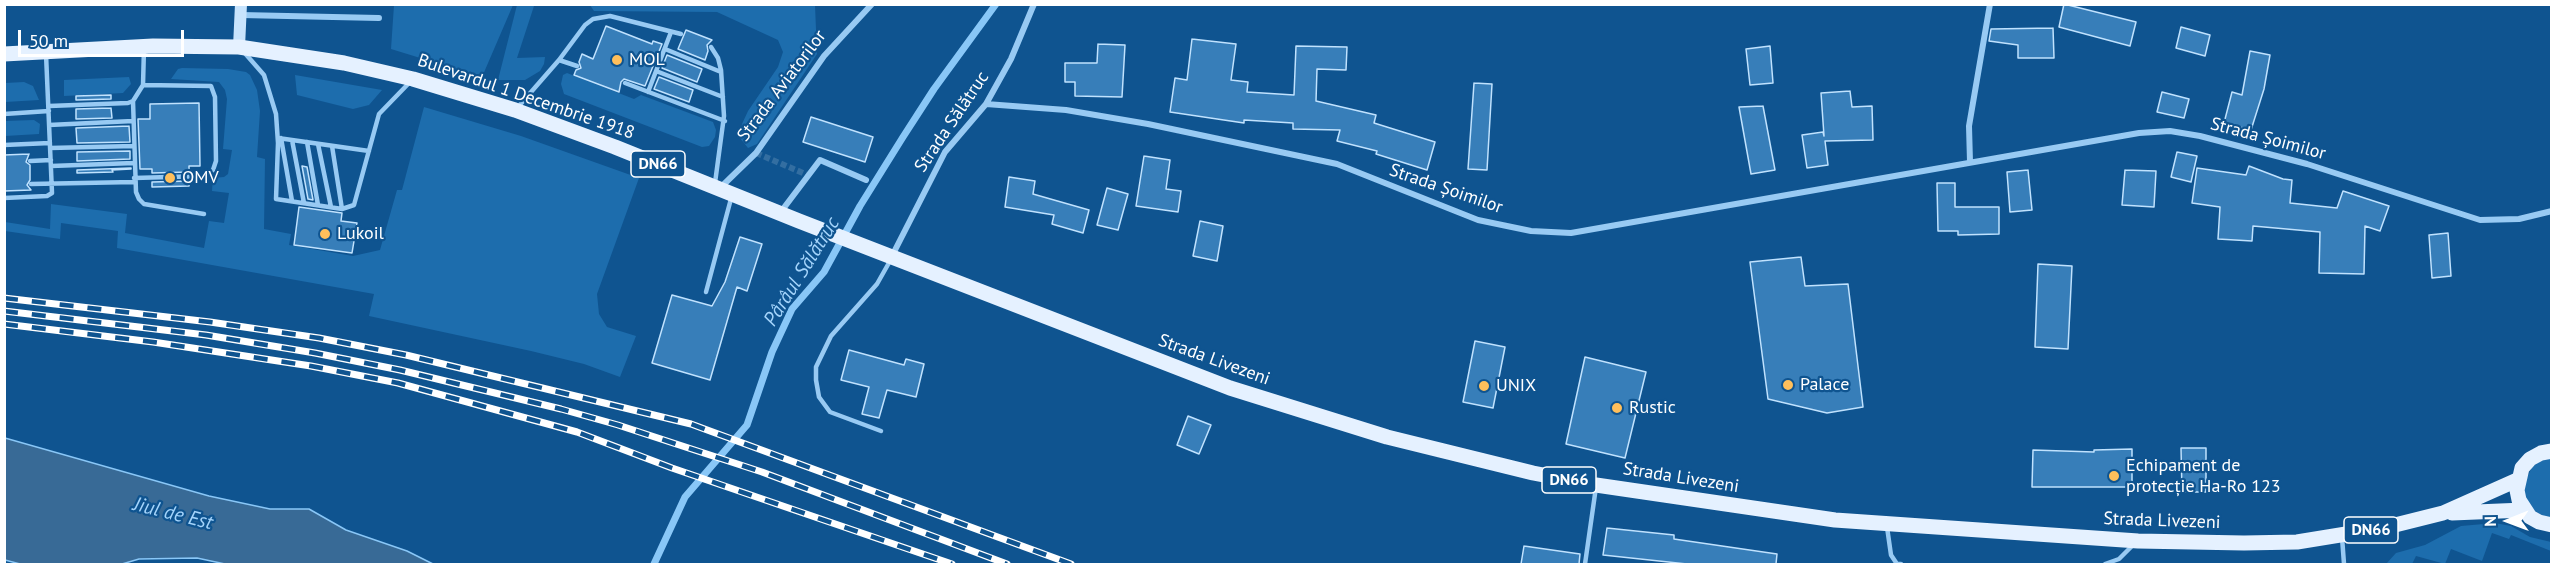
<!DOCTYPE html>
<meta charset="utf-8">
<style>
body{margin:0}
#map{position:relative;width:2556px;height:569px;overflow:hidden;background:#0f5490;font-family:"PT Sans",sans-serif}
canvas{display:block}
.frame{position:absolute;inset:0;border:6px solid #fff;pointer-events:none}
.north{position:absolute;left:2478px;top:491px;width:60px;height:60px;-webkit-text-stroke:4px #0f5490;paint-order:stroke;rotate:269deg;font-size:16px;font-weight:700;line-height:24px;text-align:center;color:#fff}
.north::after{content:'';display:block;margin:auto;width:21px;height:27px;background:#fff;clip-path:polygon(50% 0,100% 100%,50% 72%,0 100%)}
.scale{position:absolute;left:18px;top:30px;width:166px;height:27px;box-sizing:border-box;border:3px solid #fff;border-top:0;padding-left:8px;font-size:18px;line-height:21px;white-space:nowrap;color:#fff;-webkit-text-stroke:4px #0f5490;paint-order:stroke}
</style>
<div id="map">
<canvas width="2556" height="569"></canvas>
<div class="frame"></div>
<div class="north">N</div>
<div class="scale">50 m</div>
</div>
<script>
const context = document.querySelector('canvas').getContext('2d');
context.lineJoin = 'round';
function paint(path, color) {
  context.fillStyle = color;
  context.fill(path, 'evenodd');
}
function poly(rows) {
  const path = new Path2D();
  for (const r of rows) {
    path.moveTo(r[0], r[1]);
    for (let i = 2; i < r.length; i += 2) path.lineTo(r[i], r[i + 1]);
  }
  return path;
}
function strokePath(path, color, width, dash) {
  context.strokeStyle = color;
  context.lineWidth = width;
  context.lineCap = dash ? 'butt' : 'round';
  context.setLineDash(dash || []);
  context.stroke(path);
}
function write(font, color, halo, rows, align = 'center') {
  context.font = font + ' "PT Sans",sans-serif';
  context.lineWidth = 4.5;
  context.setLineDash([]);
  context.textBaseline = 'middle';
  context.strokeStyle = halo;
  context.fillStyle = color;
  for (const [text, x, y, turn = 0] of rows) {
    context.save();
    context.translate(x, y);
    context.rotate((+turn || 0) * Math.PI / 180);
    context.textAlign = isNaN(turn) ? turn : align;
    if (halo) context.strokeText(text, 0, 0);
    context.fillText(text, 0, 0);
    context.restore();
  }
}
paint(poly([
 [394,5,398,4,513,5,482,77,391,49],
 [517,5,569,5,534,6,517,58,545,57,544,64,540,71,525,80,498,80],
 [590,5,815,5,817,54,757,144,748,148,740,138,742,124,748,111,778,67,783,52,778,40,717,12,594,11],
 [182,68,228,69,246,72,250,75,257,90,260,111,257,157,265,159,264,229,291,234,289,245,353,256,380,250,397,190,402,190,424,107,521,136,639,178,597,294,599,314,607,327,636,336,620,377,584,364,531,351,369,316,374,294,117,248,118,231,61,223,60,239,5,231,5,222,50,229,51,204,127,214,125,233,204,248,209,221,224,223,229,193,212,191,213,178,224,177,228,174,232,150,223,149,227,99,225,90,219,82,171,79,178,69],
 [567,73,634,99,641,95,713,122,716,130,715,137,709,146,702,147,564,94,561,84,563,75],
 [295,75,382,90,369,105,353,109,297,95],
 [129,77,131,84,123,93,64,96,64,80],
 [24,82,33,86,39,100,5,102,5,83],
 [34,120,40,124,39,134,5,136,5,121],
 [2551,458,2551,518,2545,517,2533,510,2526,499,2523,486,2532,467,2542,460],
 [2495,523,2511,526,2530,537,2551,542,2551,551,2511,535,2509,539,2492,533,2482,561,2451,549,2445,564,2416,556,2412,564,2386,564,2396,553,2425,545,2461,526]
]), '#1d6dad');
const water = poly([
 [5,438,209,496,270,509,309,509,346,530,407,551,433,564,225,564,197,558,139,559,122,564,20,564,5,560,5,438]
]);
paint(water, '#386a96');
strokePath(water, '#89c7f7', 1.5);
strokePath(poly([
 [654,564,685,497,747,425,772,352,792,309,824,272,860,206,903,137,934,89,996,4]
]), '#89c7f7', 7);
const building = poly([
 [2064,4,2136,22,2130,46,2059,27,2064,4],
 [606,26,652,44,653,41,662,44,645,86,624,79,621,82,619,92,574,75,576,70,581,68,579,62,582,54,593,59,606,26],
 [2181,27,2210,35,2205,56,2176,48,2181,27],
 [2053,28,2054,58,2018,58,2018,45,1989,41,1991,29,2053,28],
 [686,30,712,40,707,45,708,51,705,60,678,49,686,30],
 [1192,39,1236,44,1231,80,1248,82,1247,92,1294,95,1296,46,1347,47,1346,70,1317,69,1316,101,1376,115,1374,123,1435,142,1427,170,1376,154,1377,151,1337,141,1340,130,1293,129,1293,123,1244,120,1244,123,1170,112,1175,78,1187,80,1192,39],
 [1098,44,1125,45,1122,97,1075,96,1075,82,1065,82,1065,63,1097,63,1098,44],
 [1770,46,1773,83,1750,85,1746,49,1770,46],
 [2250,51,2270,55,2264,89,2251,130,2224,123,2232,92,2242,95,2250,51],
 [667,55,702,69,697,82,662,68,667,55],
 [659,77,693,90,689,102,654,89,659,77],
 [1474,83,1492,84,1487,170,1468,169,1474,83],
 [1850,91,1852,107,1872,106,1873,140,1825,141,1828,165,1807,168,1802,135,1823,132,1824,136,1821,93,1850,91],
 [2162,92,2189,99,2184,118,2157,112,2162,92],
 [111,95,111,99,76,100,76,96,111,95],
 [199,103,200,166,189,166,189,172,152,173,152,169,140,169,138,119,150,119,150,104,199,103],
 [1763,106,1775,170,1751,174,1739,107,1763,106],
 [111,108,112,118,76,119,76,109,111,108],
 [811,117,873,137,865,162,803,142,811,117],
 [129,126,130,142,77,143,76,128,129,126],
 [130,151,130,159,77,161,77,152,130,151],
 [2177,152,2197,156,2191,182,2171,177,2177,152],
 [29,154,26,162,30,165,30,180,27,185,31,190,4,191,4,155,29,154],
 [1144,156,1170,160,1166,189,1181,191,1178,212,1136,206,1144,156],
 [302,166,307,167,313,200,308,199,302,166],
 [2249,166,2283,179,2292,180,2290,203,2337,208,2343,191,2389,206,2380,231,2365,226,2364,274,2319,273,2320,232,2253,226,2252,241,2218,239,2220,207,2192,203,2197,168,2246,175,2249,166],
 [131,168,131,169,112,170,113,172,77,173,77,170,131,168],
 [2028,170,2032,210,2010,212,2007,172,2028,170],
 [2125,170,2156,171,2154,207,2122,205,2125,170],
 [1009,177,1035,181,1033,194,1089,210,1083,233,1052,224,1054,215,1005,207,1009,177],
 [189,181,189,186,152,187,152,182,189,181],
 [1937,183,1955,183,1955,207,1999,207,1999,234,1958,235,1958,231,1938,231,1937,183],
 [1107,188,1128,194,1118,230,1097,225,1107,188],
 [299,207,342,213,341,221,357,223,352,253,294,245,299,207],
 [1200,221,1223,226,1217,261,1193,256,1200,221],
 [2448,233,2451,276,2432,278,2429,235,2448,233],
 [740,237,762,244,747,291,737,287,710,380,652,363,672,295,712,306,725,282,740,237],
 [1801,257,1805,286,1848,284,1863,407,1827,413,1768,399,1750,262,1801,257],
 [2038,264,2072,266,2068,349,2035,347,2038,264],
 [1475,341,1505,347,1493,408,1463,402,1475,341],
 [849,350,904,365,906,359,924,364,916,397,887,390,879,418,862,414,869,387,841,380,849,350],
 [1585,357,1646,372,1625,458,1566,444,1585,357],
 [1188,416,1211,425,1199,454,1177,445,1188,416],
 [2181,448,2206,448,2206,492,2182,492,2181,448],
 [2132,449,2132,487,2032,487,2033,450,2094,452,2094,450,2132,449],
 [1607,528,1674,535,1674,539,1777,554,1776,564,1687,564,1603,555,1607,528],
 [1524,546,1580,554,1579,564,1521,564,1524,546]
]);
paint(building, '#377eb9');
strokePath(building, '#c0e2fe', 1.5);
strokePath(poly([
 [756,153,810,176]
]), '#336ea1', 6, [6, 3]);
strokePath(poly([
 [711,47,718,58,721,70,724,116,715,183],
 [144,48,143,85,133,101,136,192,139,199,144,204,204,214],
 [665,49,721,72],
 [243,51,264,75,276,114,278,143,276,199,342,209,354,205,379,114,410,82],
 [559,60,577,66],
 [656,71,723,97],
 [625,83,725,121],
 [648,92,671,32],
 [49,106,128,103,133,101],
 [518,107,559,60,585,25,593,19,610,16,681,34],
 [4,114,49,111],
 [49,125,133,121],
 [278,138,369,151],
 [281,138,292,201],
 [292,140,304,203],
 [307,142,318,205],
 [318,144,331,207],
 [4,145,50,143],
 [332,146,342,209],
 [50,148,134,146],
 [30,161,51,160],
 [51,166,134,163],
 [134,178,205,176,213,170,216,161,215,97,211,86,143,85],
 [31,184,134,182],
 [4,198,47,196,52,193,46,54],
 [706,292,732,195],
 [881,431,830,412,819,397,816,380,816,367,831,336,877,284,890,261],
 [1887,527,1891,555,1897,564,1901,564],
 [2342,537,2344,564],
 [1585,564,1596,487],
 [2105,564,2119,559,2134,544]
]), '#98caf3', 4.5);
strokePath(poly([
 [241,15,379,18],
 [986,104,1066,110,1148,124,1337,164,1478,220,1531,231,1571,233,2139,133,2170,131,2200,136,2307,164,2480,220,2519,219,2552,211],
 [1970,162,1969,126,1990,4],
 [720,188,756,153,824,56,872,4],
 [780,213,820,160,866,180],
 [892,256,945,152,986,104,1011,59,1034,4]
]), '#98caf3', 6);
strokePath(poly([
 [239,47,241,4]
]), '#c8e4fd', 12);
strokePath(poly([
 [4,54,153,46,239,47,344,63,413,79,515,110,615,147,799,221,1230,388,1387,437,1533,473,1596,485,1835,520,2138,541,2244,543,2297,542,2383,528,2443,513,2517,480],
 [2552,451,2541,453,2530,459,2522,468,2517,490,2519,500,2530,517,2539,522,2552,525],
 [2452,513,2524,510]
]), '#e5f1ff', 15);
const rail = poly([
 [4,298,210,322,319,338,406,355,691,424,1071,564],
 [4,311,206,335,315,353,400,370,561,409,618,425,762,472,1007,564],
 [4,324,153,342,311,366,398,383,577,432,672,468,952,564]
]);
strokePath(rail, '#fff', 7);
strokePath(rail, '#0f5490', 4.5, [14]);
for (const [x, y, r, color] of [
 [617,60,6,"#ffbf5b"],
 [170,178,6,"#ffbf5b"],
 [325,234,6,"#ffbf5b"],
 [1788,385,6,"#ffbf5b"],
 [1484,386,6,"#ffbf5b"],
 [1617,408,6,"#ffbf5b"],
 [2114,476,6,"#ffbf5b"]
]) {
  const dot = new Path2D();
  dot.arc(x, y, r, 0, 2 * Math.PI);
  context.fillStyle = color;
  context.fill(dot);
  strokePath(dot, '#0f5490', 2);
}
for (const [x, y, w] of [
 [658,164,54],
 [1569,480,54],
 [2371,530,54]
]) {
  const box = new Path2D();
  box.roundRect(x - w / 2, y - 13, w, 26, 4.5);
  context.fillStyle = '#0f5490';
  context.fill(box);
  strokePath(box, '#fff', 1.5);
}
write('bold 16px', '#fff', null, [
 ["DN66",658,164],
 ["DN66",1569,480],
 ["DN66",2371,530]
]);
write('18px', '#fff', '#0f5490', [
 ["MOL",629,60],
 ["OMV",182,178],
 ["Lukoil",337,234],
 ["Palace",1800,385],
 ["UNIX",1496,386],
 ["Rustic",1629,408],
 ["Echipament de",2126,466],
 ["protecție Ha-Ro 123",2126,487]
], 'left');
write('18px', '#fff', '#0f5490', [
 ["Strada Aviatorilor",782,86,-53],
 ["Bulevardul 1 Decembrie 1918",526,97,19],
 ["Strada Sălătruc",952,122,-56],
 ["Strada Șoimilor",2268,139,15],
 ["Strada Șoimilor",1446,189,19],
 ["Strada Livezeni",1214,360,20],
 ["Strada Livezeni",1681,478,9],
 ["Strada Livezeni",2162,521,2]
]);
write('italic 20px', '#a4d4fb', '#0f5490', [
 ["Pârâul Sălătruc",802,272,-58],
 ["Jiul de Est",173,514,14]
]);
</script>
